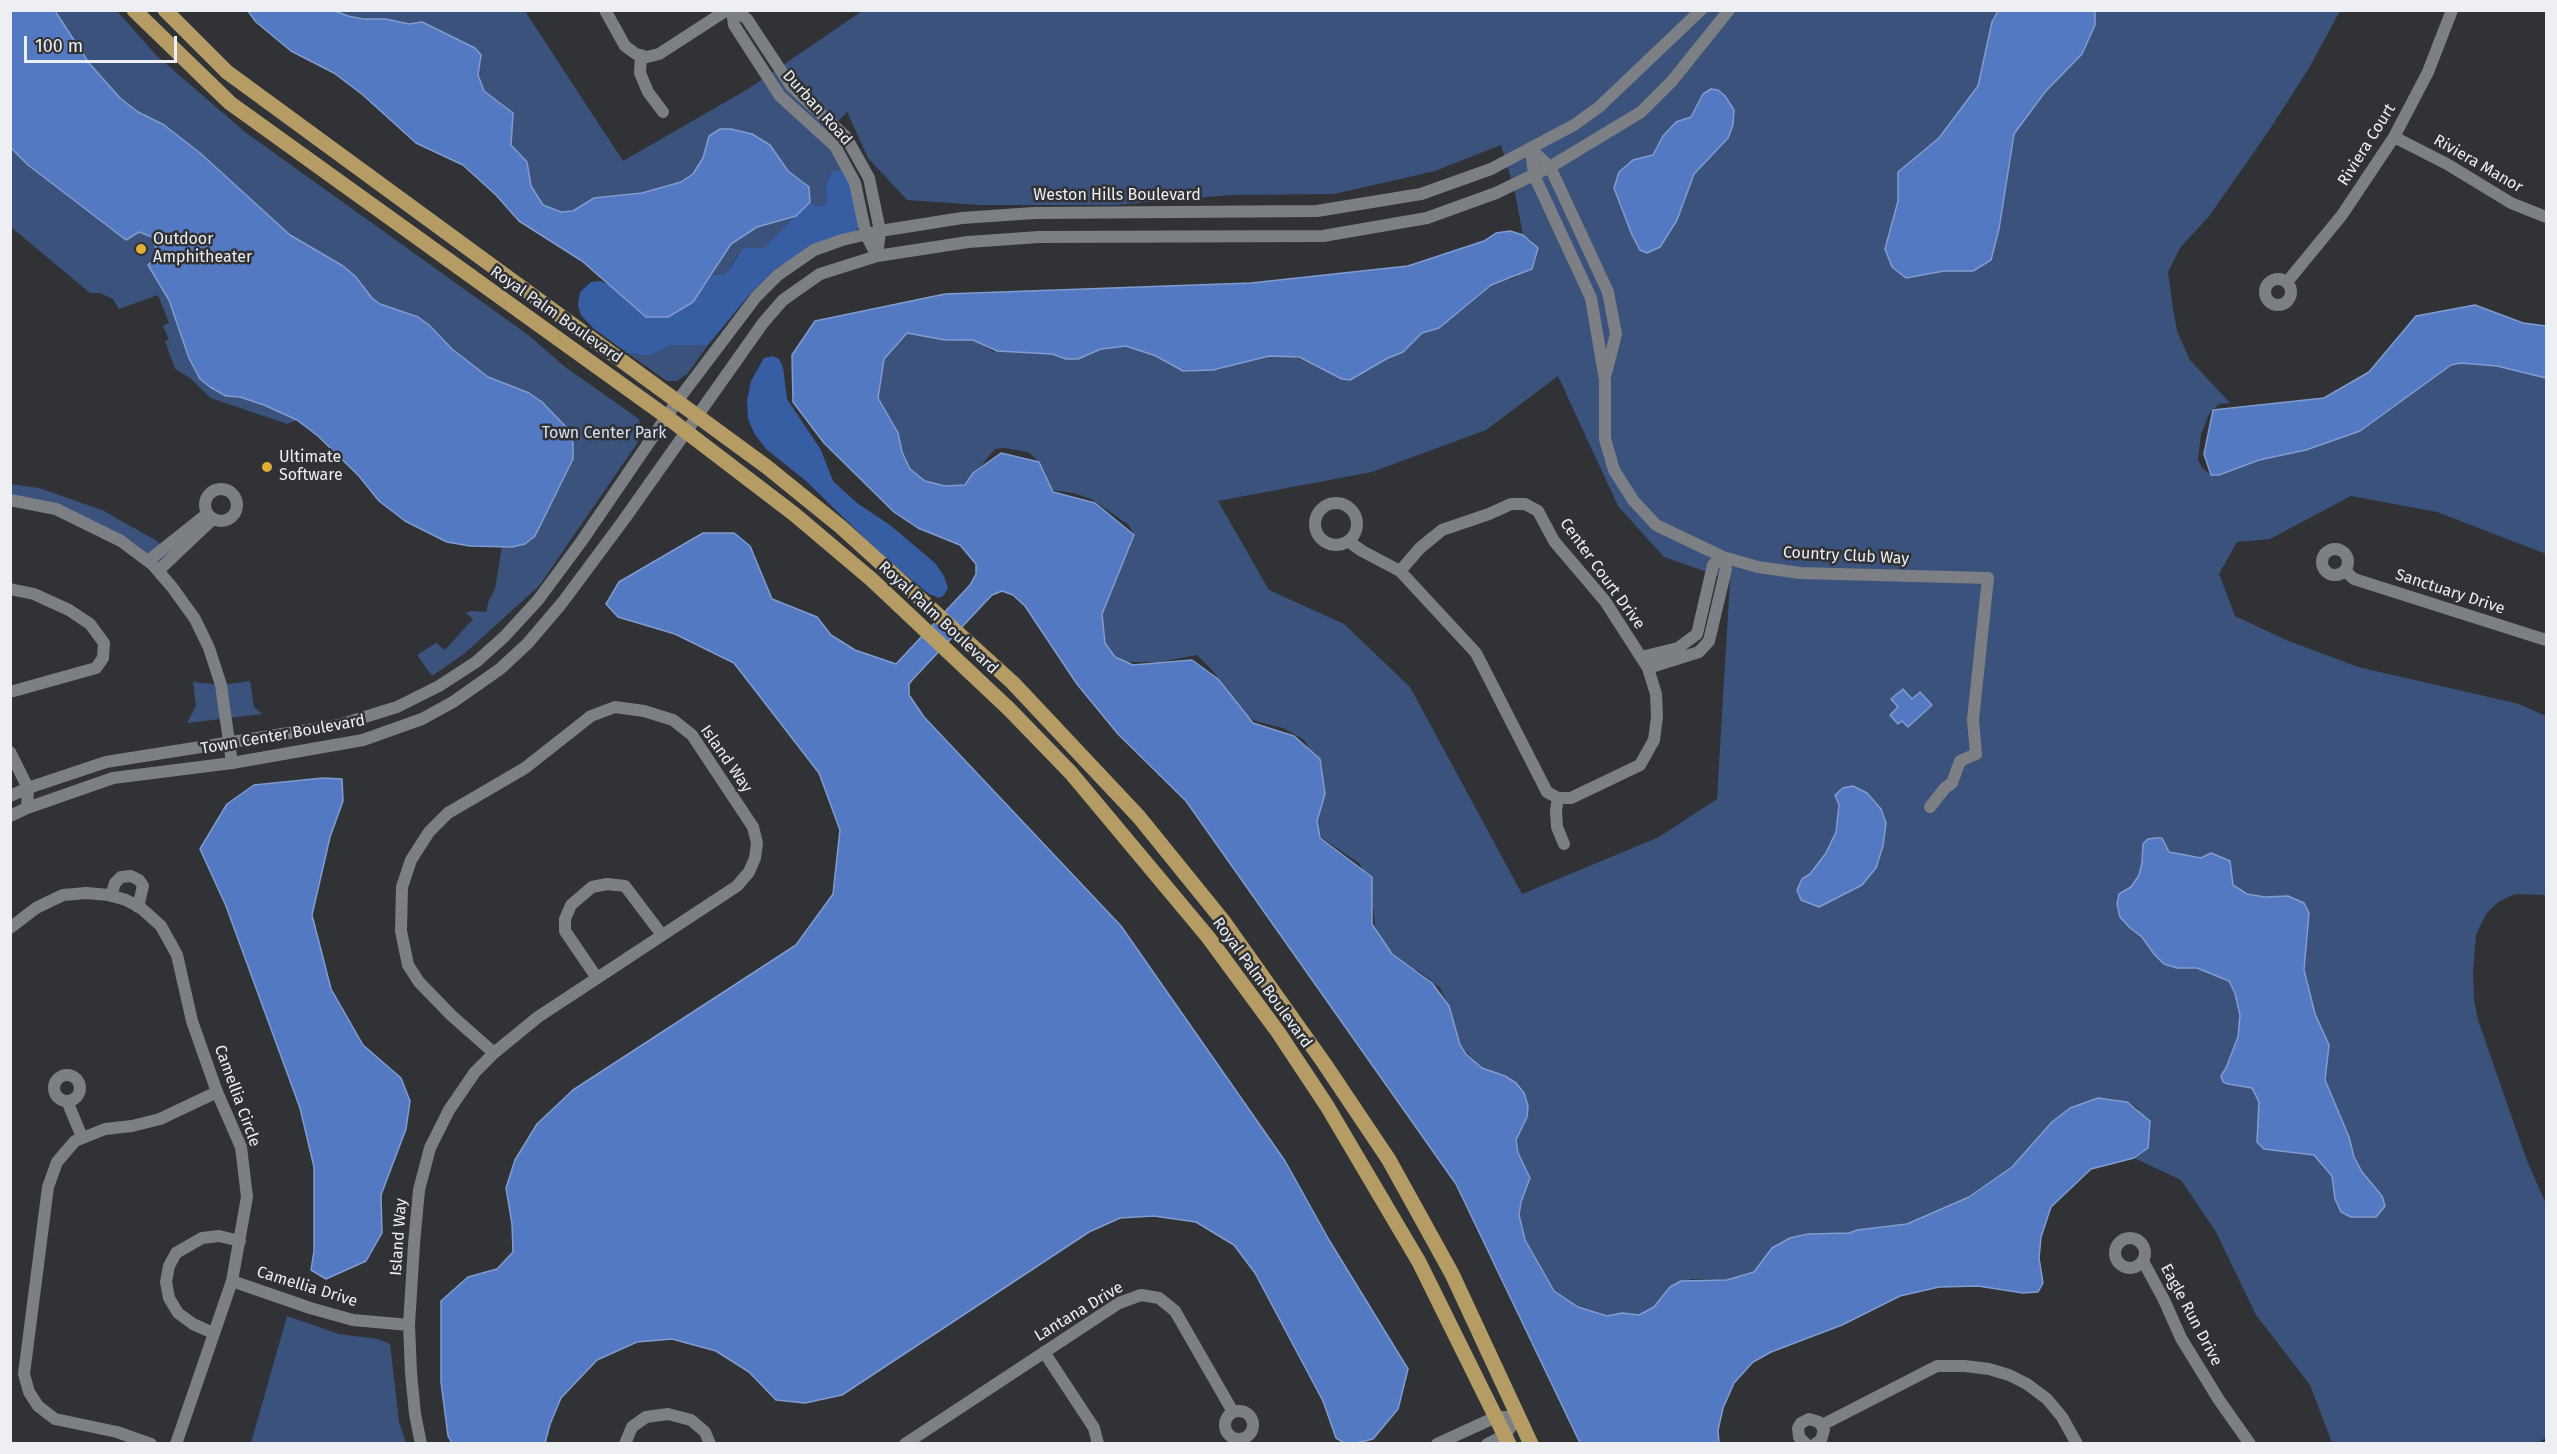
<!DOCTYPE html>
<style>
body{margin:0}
#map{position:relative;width:2557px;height:1454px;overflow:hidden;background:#303236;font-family:"Fira Sans",sans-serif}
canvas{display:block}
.frame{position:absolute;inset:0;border:12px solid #eeeff2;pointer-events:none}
.scale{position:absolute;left:24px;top:36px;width:153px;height:27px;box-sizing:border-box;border:3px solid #eeeff2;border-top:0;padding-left:8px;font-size:18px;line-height:21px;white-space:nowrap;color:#eeeff2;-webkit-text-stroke:4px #303236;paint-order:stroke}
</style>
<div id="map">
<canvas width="2557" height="1454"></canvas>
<div class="frame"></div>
<div class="scale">100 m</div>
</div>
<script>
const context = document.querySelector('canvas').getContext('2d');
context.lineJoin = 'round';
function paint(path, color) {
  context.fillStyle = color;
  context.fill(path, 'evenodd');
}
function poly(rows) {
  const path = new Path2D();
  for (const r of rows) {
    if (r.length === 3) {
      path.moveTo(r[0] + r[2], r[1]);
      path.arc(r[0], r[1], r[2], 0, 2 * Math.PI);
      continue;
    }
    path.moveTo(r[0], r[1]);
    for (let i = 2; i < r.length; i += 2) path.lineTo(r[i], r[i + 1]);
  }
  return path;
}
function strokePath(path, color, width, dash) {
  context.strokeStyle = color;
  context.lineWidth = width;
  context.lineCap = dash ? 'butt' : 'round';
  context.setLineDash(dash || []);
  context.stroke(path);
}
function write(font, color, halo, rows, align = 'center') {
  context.font = font + ' "Fira Sans",sans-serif';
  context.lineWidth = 5;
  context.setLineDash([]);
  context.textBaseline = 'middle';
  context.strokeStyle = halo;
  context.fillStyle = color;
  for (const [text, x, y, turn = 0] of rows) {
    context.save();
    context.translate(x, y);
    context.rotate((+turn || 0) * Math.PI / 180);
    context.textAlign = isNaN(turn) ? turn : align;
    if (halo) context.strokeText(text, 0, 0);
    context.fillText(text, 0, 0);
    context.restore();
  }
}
paint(poly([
 [55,11,117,11,157,56,245,132,527,334,564,366,639,419,642,434,638,442,539,586,465,653,432,676,417,655,436,643,445,650,473,619,466,613,470,611,486,612,489,600,495,589,502,547,512,547,567,428,542,402,529,393,488,377,470,365,418,317,380,304,372,299,343,266,290,235,200,153,164,125,138,112,120,98,89,63],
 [335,11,525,11,623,161,748,89,862,11,2340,11,2309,68,2270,129,2210,215,2180,248,2168,272,2173,308,2177,331,2190,360,2230,403,2219,404,2210,412,2201,434,2198,460,2202,468,2211,475,2219,475,2232,468,2360,431,2451,365,2460,363,2497,366,2546,378,2546,554,2437,512,2351,496,2270,539,2237,542,2219,574,2235,616,2286,640,2358,667,2519,704,2546,716,2546,895,2515,894,2498,902,2486,914,2476,935,2473,972,2474,999,2478,1020,2527,1161,2546,1204,2546,1437,2537,1444,2332,1443,2310,1385,2256,1315,2216,1232,2181,1180,2134,1158,2143,1153,2139,1109,2127,1102,2108,1098,2052,1122,2012,1167,1968,1197,1907,1224,1857,1230,1849,1233,1808,1234,1763,1262,1754,1272,1748,1275,1727,1280,1691,1279,1670,1287,1654,1307,1639,1315,1622,1313,1607,1316,1578,1307,1554,1291,1525,1240,1519,1215,1521,1202,1530,1178,1518,1153,1516,1140,1527,1117,1505,1076,1482,1068,1457,1042,1447,1002,1440,988,1420,972,1392,958,1375,926,1371,887,1359,863,1319,836,1315,826,1321,806,1315,758,1304,740,1283,728,1255,721,1247,716,1212,670,1197,655,1160,662,1125,662,1115,657,1105,643,1102,614,1118,570,1132,542,1134,535,1129,525,1091,499,1073,493,1051,490,1039,462,1028,452,1005,448,995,449,965,485,945,486,925,481,910,469,876,404,879,363,899,333,911,332,949,341,970,338,994,352,1008,348,1030,353,1051,353,1064,359,1076,357,1086,350,1122,346,1134,347,1156,355,1176,368,1190,372,1194,370,1219,370,1257,356,1289,354,1342,379,1355,378,1388,358,1403,352,1422,333,1439,328,1491,285,1517,277,1532,241,1523,235,1514,188,1501,145,1435,171,1334,194,1230,195,1116,205,979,205,907,200,868,158,847,112,824,136,849,173,832,172,828,179,825,190,827,200,824,206,816,206,810,202,809,187,788,171,770,145,752,134,731,129,720,129,706,145,703,158,693,174,681,182,642,193,594,198,573,211,561,212,543,205,531,186,527,162,511,145,513,113,484,91,478,75,481,60,419,22,409,24,386,19,363,19,348,16],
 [1558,376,1618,506,1664,557,1730,580,1717,799,1659,837,1522,894,1410,687,1344,624,1269,590,1218,501,1372,472,1486,430],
 [10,149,126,239,139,232,152,237,157,252,156,258,148,265,169,300,189,358,200,379,210,387,226,396,240,397,264,405,297,420,287,424,211,398,190,378,175,369,165,341,169,340,163,326,169,323,158,295,119,309,113,299,100,293,90,293,11,227],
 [796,216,763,248,737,255,729,270,722,275,712,275,731,244,757,227],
 [699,344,708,345,688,373,677,381,667,381,627,353,649,356,672,345],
 [10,484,39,488,102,510,157,541,164,548,185,546,158,571,93,526,11,500],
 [250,681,254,707,262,714,187,723,196,706,193,682,221,685],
 [287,1316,339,1334,378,1339,390,1344,399,1422,406,1443,251,1443]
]), '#3b527d');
paint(poly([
 [837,170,849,173,859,227,856,231,816,244,777,268,750,294,708,345,672,345,649,356,627,353,593,328,581,315,578,305,580,292,591,282,600,281,610,285,646,317,693,302,712,275,722,275,729,270,738,255,745,248,763,248,810,202,816,206,824,206,827,200,825,190,828,179,832,172],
 [773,356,779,359,783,367,787,399,821,450,833,481,857,503,890,525,935,563,944,576,948,588,944,595,939,598,929,594,887,560,806,481,766,449,754,433,748,419,747,400,751,381,764,358]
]), '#375da3');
const water = poly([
 [10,11,55,11,89,63,120,98,138,112,164,125,200,153,290,235,343,266,355,276,372,298,380,304,418,317,429,325,452,349,488,377,529,393,542,402,567,428,573,443,573,459,535,536,525,544,512,547,470,546,447,542,405,521,379,501,359,476,318,436,297,420,264,405,240,397,226,396,210,387,200,379,189,358,169,300,148,265,156,258,157,252,152,237,139,232,126,240,28,165,11,148,10,11],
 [248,11,335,11,348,16,363,19,386,19,409,24,422,22,475,48,481,55,478,75,484,91,513,113,511,145,527,162,531,186,543,205,561,212,573,211,594,198,642,193,681,182,693,174,703,158,709,136,720,129,731,129,752,134,770,145,788,171,809,187,810,202,796,216,757,227,731,244,693,302,668,317,646,317,582,261,519,221,496,195,463,165,416,143,363,95,334,73,291,51,256,22,248,11],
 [1998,11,2095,11,2095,25,2082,54,2045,92,2014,134,1999,229,1991,260,1973,271,1944,271,1906,278,1892,267,1885,249,1898,201,1898,172,1939,138,1978,86,1992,22,1998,11],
 [1711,89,1718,90,1725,96,1734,110,1733,125,1728,138,1694,174,1677,220,1660,247,1647,253,1640,250,1632,235,1614,188,1619,172,1633,160,1653,155,1663,136,1676,122,1691,117,1703,94,1711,89],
 [1510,231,1523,235,1538,248,1532,269,1491,285,1439,328,1422,333,1403,352,1388,358,1350,380,1342,379,1299,357,1269,356,1213,370,1183,371,1156,356,1126,346,1101,349,1078,359,1066,359,1052,354,997,351,973,340,945,340,907,333,884,359,878,398,898,433,902,452,910,469,925,481,945,486,965,485,973,473,1001,453,1039,462,1053,492,1095,503,1134,535,1102,614,1105,643,1115,657,1133,665,1192,660,1218,679,1253,723,1294,736,1320,759,1325,794,1317,821,1320,838,1372,877,1372,924,1392,954,1432,983,1449,1006,1460,1045,1466,1054,1482,1068,1505,1076,1516,1083,1524,1093,1528,1106,1527,1117,1516,1140,1518,1153,1530,1178,1521,1202,1519,1215,1525,1240,1554,1291,1578,1307,1607,1316,1622,1313,1639,1315,1654,1307,1670,1287,1681,1281,1727,1280,1754,1272,1772,1248,1790,1238,1808,1234,1849,1233,1857,1230,1907,1224,1969,1197,2012,1167,2052,1122,2070,1108,2098,1098,2127,1102,2150,1121,2148,1148,2134,1158,2091,1169,2051,1207,2041,1237,2039,1258,2043,1283,2038,1292,2023,1293,1978,1286,1939,1287,1900,1296,1842,1325,1771,1352,1753,1362,1734,1383,1723,1408,1718,1430,1719,1443,1580,1443,1456,1184,1186,801,1118,734,1077,684,1025,606,1013,595,1002,591,992,595,913,679,909,684,909,695,924,717,1121,926,1285,1161,1329,1240,1408,1369,1398,1409,1373,1439,1357,1443,1346,1444,1336,1438,1323,1401,1255,1273,1234,1245,1196,1222,1154,1216,1120,1218,1089,1232,842,1395,805,1403,776,1400,749,1372,716,1351,672,1339,637,1342,597,1360,561,1398,550,1424,545,1443,452,1443,448,1436,441,1382,441,1301,468,1277,497,1269,513,1252,512,1224,506,1188,515,1160,537,1124,573,1090,796,945,833,894,840,830,819,773,734,663,675,634,618,617,606,604,619,582,703,533,734,533,750,546,772,599,817,617,831,635,855,650,896,664,970,585,976,574,976,564,960,545,918,528,894,512,824,443,793,402,792,355,815,321,945,294,1251,283,1408,266,1484,241,1496,233,1510,231],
 [2475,305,2523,323,2546,326,2546,378,2497,366,2460,363,2451,365,2360,431,2306,450,2259,460,2219,475,2211,475,2204,454,2213,410,2324,398,2369,372,2416,316,2475,305],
 [1903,689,1912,699,1920,692,1932,705,1908,727,1902,721,1898,724,1890,715,1898,707,1891,699,1903,689],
 [323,778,342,779,343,801,330,837,312,915,331,989,363,1045,401,1078,410,1101,406,1129,381,1195,382,1233,366,1261,326,1279,311,1270,314,1251,314,1167,300,1108,226,906,200,849,227,804,254,785,323,778],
 [1853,786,1867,793,1881,809,1886,823,1883,846,1876,868,1862,885,1819,907,1801,900,1797,890,1802,879,1810,874,1826,853,1836,832,1839,805,1835,795,1843,788,1853,786],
 [2156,838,2162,838,2169,852,2201,858,2211,853,2230,861,2233,885,2247,894,2265,897,2288,896,2304,903,2309,913,2304,970,2315,1014,2329,1045,2325,1080,2349,1137,2354,1157,2362,1172,2382,1196,2385,1206,2376,1217,2351,1217,2341,1212,2335,1199,2332,1176,2314,1155,2264,1149,2257,1142,2259,1102,2252,1088,2228,1084,2223,1082,2221,1076,2226,1068,2238,1037,2240,1015,2235,993,2229,981,2197,968,2177,968,2164,964,2154,954,2142,937,2130,928,2120,917,2117,904,2119,894,2131,887,2139,875,2142,863,2143,844,2148,839,2156,838]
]);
paint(water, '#5279c2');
strokePath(water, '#819cd0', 1.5);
strokePath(poly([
 [605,10,625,46,636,54,647,57,659,54,727,10],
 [732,10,734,25,780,96,835,146,855,183,866,235,877,256],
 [735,10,747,19,791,86,846,137,869,178,880,231,877,256],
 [641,55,640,73,648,92,663,112],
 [2394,137,2447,164,2511,203,2546,217],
 [1531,149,1534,175,1591,298,1605,380,1605,439,1614,470,1633,500,1656,525,1723,557,1758,567,1800,573,1988,578,1973,720,1976,754,1960,761,1952,783,1945,788,1930,807],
 [1531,149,1550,167,1608,292,1616,334,1606,373],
 [2278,292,13],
 [2287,282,2342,215,2394,137,2428,72,2452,10],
 [221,505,16],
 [10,500,56,509,121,541,153,565,172,587,195,619,209,648,221,685,232,763],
 [1336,524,21],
 [1348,541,1362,551,1400,571,1476,653,1547,792,1558,798,1571,798,1640,765,1654,740,1657,717,1656,694,1648,668,1605,601,1554,541,1538,511,1525,504,1511,504,1489,514,1442,530,1420,548,1400,571],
 [2335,562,13],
 [148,561,207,514],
 [158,571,213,519],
 [2345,571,2354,579,2546,640],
 [10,589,34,594,69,610,90,624,104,643,103,658,96,668,10,692],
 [1641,657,1678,648,1697,634,1713,565,1723,557,1726,569,1709,641,1699,652,1648,668],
 [10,752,28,788,27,808],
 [10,796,28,788,106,762,339,725,397,707,439,686,476,662,504,637,538,600,581,542,678,400,756,297,778,275,814,250,842,240,880,231,962,218,1034,213,1317,211,1421,194,1491,169,1574,125,1599,107,1701,10],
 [1558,798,1556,811,1557,827,1564,844],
 [10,816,27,808,113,778,232,763,363,740,422,719,453,702,500,669,528,643,562,603,623,521,763,323,783,300,820,274,877,256,968,242,1039,237,1323,236,1427,218,1496,193,1550,167,1641,112,1672,81,1729,10],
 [111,896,115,883,121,877,131,876,139,880,143,886,138,907],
 [10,928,36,908,63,895,86,893,109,895,126,900,141,908,161,926,177,955,192,1021,217,1092,241,1147,247,1197,232,1281,176,1444],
 [597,978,565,931,565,919,571,905,592,887,607,884,625,886,662,935],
 [67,1088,13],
 [67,1101,82,1137],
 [2130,1253,15],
 [2143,1261,2164,1300,2181,1338,2219,1400,2250,1444],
 [232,1281,310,1308,353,1320,409,1325],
 [213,1333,193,1324,178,1313,169,1298,166,1282,169,1266,176,1253,202,1238,219,1236,240,1241],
 [1044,1352,1094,1428,1098,1444],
 [1239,1425,14],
 [1822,1425,1937,1366,1965,1366,1989,1369,2009,1375,2027,1384,2047,1399,2062,1417,2077,1444],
 [151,1444,117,1432,55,1419,38,1406,29,1392,24,1374,48,1187,57,1162,75,1141,105,1129,132,1126,160,1119,217,1092],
 [421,1444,415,1414,411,1373,409,1325,414,1244,419,1190,430,1148,449,1110,475,1072,494,1053,538,1017,737,886,749,872,755,858,757,843,753,827,692,735,673,720,644,711,615,707,591,716,525,768,448,813,429,832,411,860,402,887,401,931,408,965,419,982,451,1015,494,1053],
 [625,1444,632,1427,646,1417,668,1414,691,1420,705,1432,710,1444],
 [905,1444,1119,1303,1141,1295,1159,1298,1175,1311,1233,1412],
 [1437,1444,1496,1417,1518,1417],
 [1487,1444,1505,1435,1518,1417],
 [1806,1444,1799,1437,1798,1428,1801,1423,1809,1419,1819,1422,1824,1430,1821,1440,1815,1444]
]), '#7c7f84', 12);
strokePath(poly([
 [134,10,230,103,667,417,794,514,871,579,1009,709,1071,773,1208,937,1278,1032,1327,1106,1419,1262,1509,1444],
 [165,10,227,72,767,467,841,527,1013,683,1139,817,1224,922,1324,1063,1389,1160,1452,1274,1531,1444]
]), '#b59c64', 15);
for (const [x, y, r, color] of [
 [141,249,6,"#e2af34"],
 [267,467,6,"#e2af34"]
]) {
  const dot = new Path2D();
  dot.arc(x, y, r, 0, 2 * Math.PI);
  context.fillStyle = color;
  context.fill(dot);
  strokePath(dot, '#303236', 2);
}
write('16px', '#eeeff2', '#303236', [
 ["Durban Road",817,108,48],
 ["Riviera Court",2367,145,-58],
 ["Riviera Manor",2478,164,30],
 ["Weston Hills Boulevard",1117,196],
 ["Royal Palm Boulevard",556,315,35],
 ["Country Club Way",1846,556,3],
 ["Center Court Drive",1602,574,54],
 ["Sanctuary Drive",2450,592,18],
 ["Royal Palm Boulevard",938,618,43],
 ["Town Center Boulevard",283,735,-10],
 ["Island Way",726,759,55],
 ["Royal Palm Boulevard",1262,983,54],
 ["Camellia Circle",237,1096,70],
 ["Island Way",399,1237,-86],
 ["Camellia Drive",307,1287,17],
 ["Lantana Drive",1079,1312,-31],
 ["Eagle Run Drive",2191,1315,62]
]);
write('16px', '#eeeff2', '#303236', [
 ["Outdoor",153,240],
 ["Amphitheater",153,258],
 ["Ultimate",279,458],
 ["Software",279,476]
], 'left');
write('16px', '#d5e0f4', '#303236', [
 ["Town Center Park",604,434]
]);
</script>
